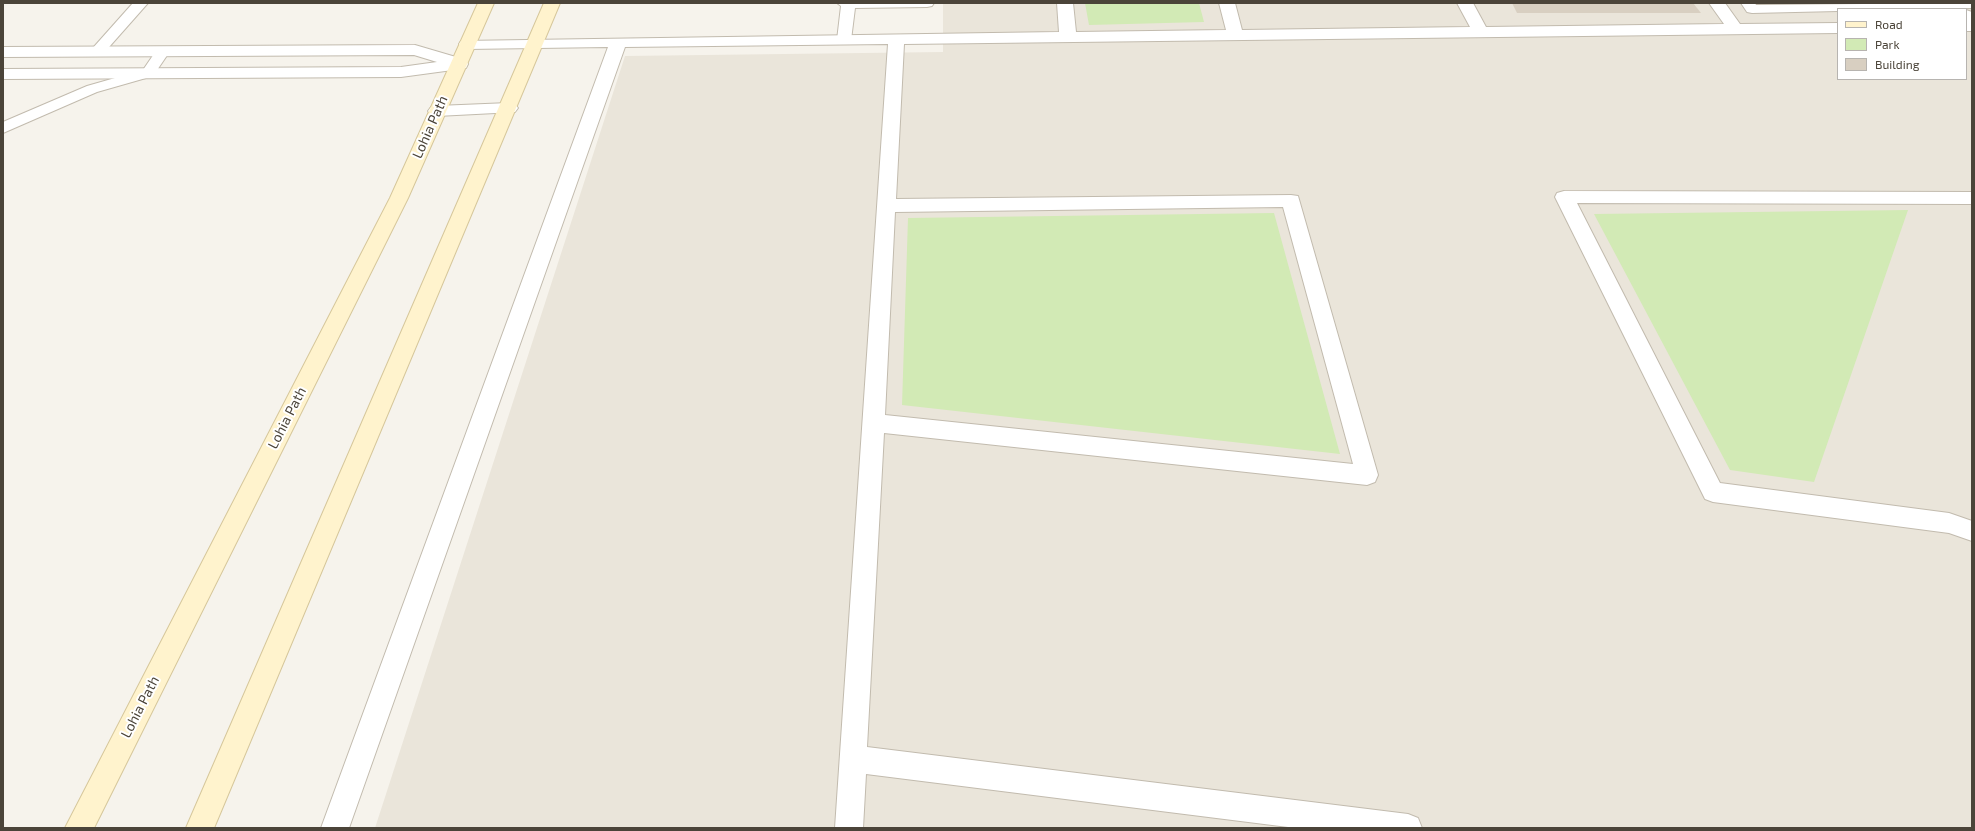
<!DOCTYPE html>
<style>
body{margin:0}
#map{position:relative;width:1975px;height:831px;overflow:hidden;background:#f6f3ec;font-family:"Exo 2",sans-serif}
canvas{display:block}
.frame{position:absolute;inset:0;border:4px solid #4b4439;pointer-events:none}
.legend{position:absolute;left:1837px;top:8px;width:130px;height:72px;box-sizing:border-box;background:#fff;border:1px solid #b7b4b0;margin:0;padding:5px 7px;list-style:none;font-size:12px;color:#4b4439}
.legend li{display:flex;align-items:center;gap:8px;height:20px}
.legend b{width:20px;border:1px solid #b7b4b0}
</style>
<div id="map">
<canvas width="1975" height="831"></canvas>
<div class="frame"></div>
<ul class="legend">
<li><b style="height:5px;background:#fff3cd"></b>Road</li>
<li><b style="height:11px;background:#d2eab5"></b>Park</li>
<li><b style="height:11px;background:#d8cfc1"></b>Building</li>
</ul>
</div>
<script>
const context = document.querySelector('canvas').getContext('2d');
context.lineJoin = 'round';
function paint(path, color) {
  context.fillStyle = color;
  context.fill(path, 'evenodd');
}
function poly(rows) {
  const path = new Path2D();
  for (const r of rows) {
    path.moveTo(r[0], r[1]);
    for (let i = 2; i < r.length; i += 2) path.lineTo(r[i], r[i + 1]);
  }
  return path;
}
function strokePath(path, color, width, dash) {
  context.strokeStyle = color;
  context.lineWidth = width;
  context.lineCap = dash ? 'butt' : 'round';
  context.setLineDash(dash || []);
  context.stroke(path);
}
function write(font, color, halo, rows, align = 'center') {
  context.font = font + ' "Exo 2",sans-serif';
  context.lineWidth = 4;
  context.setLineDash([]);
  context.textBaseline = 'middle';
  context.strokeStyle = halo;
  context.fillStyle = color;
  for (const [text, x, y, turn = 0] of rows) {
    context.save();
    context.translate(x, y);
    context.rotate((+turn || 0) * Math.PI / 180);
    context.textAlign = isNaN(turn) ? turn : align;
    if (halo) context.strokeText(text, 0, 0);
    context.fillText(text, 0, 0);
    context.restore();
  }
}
paint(poly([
 [943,3,1972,3,1972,828,375,828,625,56,943,52],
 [1838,9,1966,9,1966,79,1838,79]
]), '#eae5da');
paint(poly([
 [1085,3,1199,3,1204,22,1089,25],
 [1908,210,1814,482,1730,470,1594,214],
 [1274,213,1340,454,902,405,908,218]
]), '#d2eab5');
paint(poly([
 [1512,3,1693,3,1701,13,1517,13]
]), '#d8cfc1');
const lane = poly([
 [133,3,148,3,102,55,92,55,90,52,92,49,133,3],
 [837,3,934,3,932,6,927,7,855,8,851,40,849,43,844,44,839,43,837,40,841,6,837,3],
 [1741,3,1755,3,1756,5,1972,3,1972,8,1838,9,1838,11,1752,13,1747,12,1741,3],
 [1966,10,1972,12,1972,25,1966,23,1966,10],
 [163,47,168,48,170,51,153,76,97,92,3,133,3,122,87,86,143,70,158,48,163,47]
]);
const street = poly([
 [1057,3,1073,3,1076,32,1226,30,1219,3,1235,3,1242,30,1470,27,1457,3,1473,3,1486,27,1724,24,1709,3,1725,3,1740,24,1838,23,1838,33,904,44,896,199,1291,195,1298,196,1378,475,1375,482,1367,485,884,433,867,747,1408,814,1418,818,1422,828,1296,828,866,774,863,828,835,828,888,44,625,47,349,828,321,828,608,47,467,49,461,47,459,44,461,41,1059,32,1057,3],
 [1283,207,1353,464,885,415,895,212,1283,207],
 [1966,21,1972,21,1972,31,1966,31,1966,21],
 [415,45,466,60,468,64,466,68,460,69,401,77,3,79,3,69,401,67,437,62,414,55,3,57,3,47,415,45],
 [509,103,515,104,518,108,515,112,437,116,431,115,428,111,431,107,437,106,509,103],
 [1564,191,1972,192,1972,204,1577,203,1720,483,1949,513,1972,521,1972,541,1949,533,1713,502,1705,499,1555,197,1557,193,1564,191]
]);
const secondary = poly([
 [478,3,494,3,408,198,94,828,65,828,390,198,478,3],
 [544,3,560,3,214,828,186,828,544,3]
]);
strokePath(lane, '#c2bbae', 2);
strokePath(street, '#c2bbae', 2);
strokePath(secondary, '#d6c79b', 2);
paint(lane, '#fff');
paint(street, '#fff');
paint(secondary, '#fff3cd');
write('14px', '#4b4439', '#fff', [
 ["Lohia Path",430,127,-66],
 ["Lohia Path",287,418,-63],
 ["Lohia Path",140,707,-63]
]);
</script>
